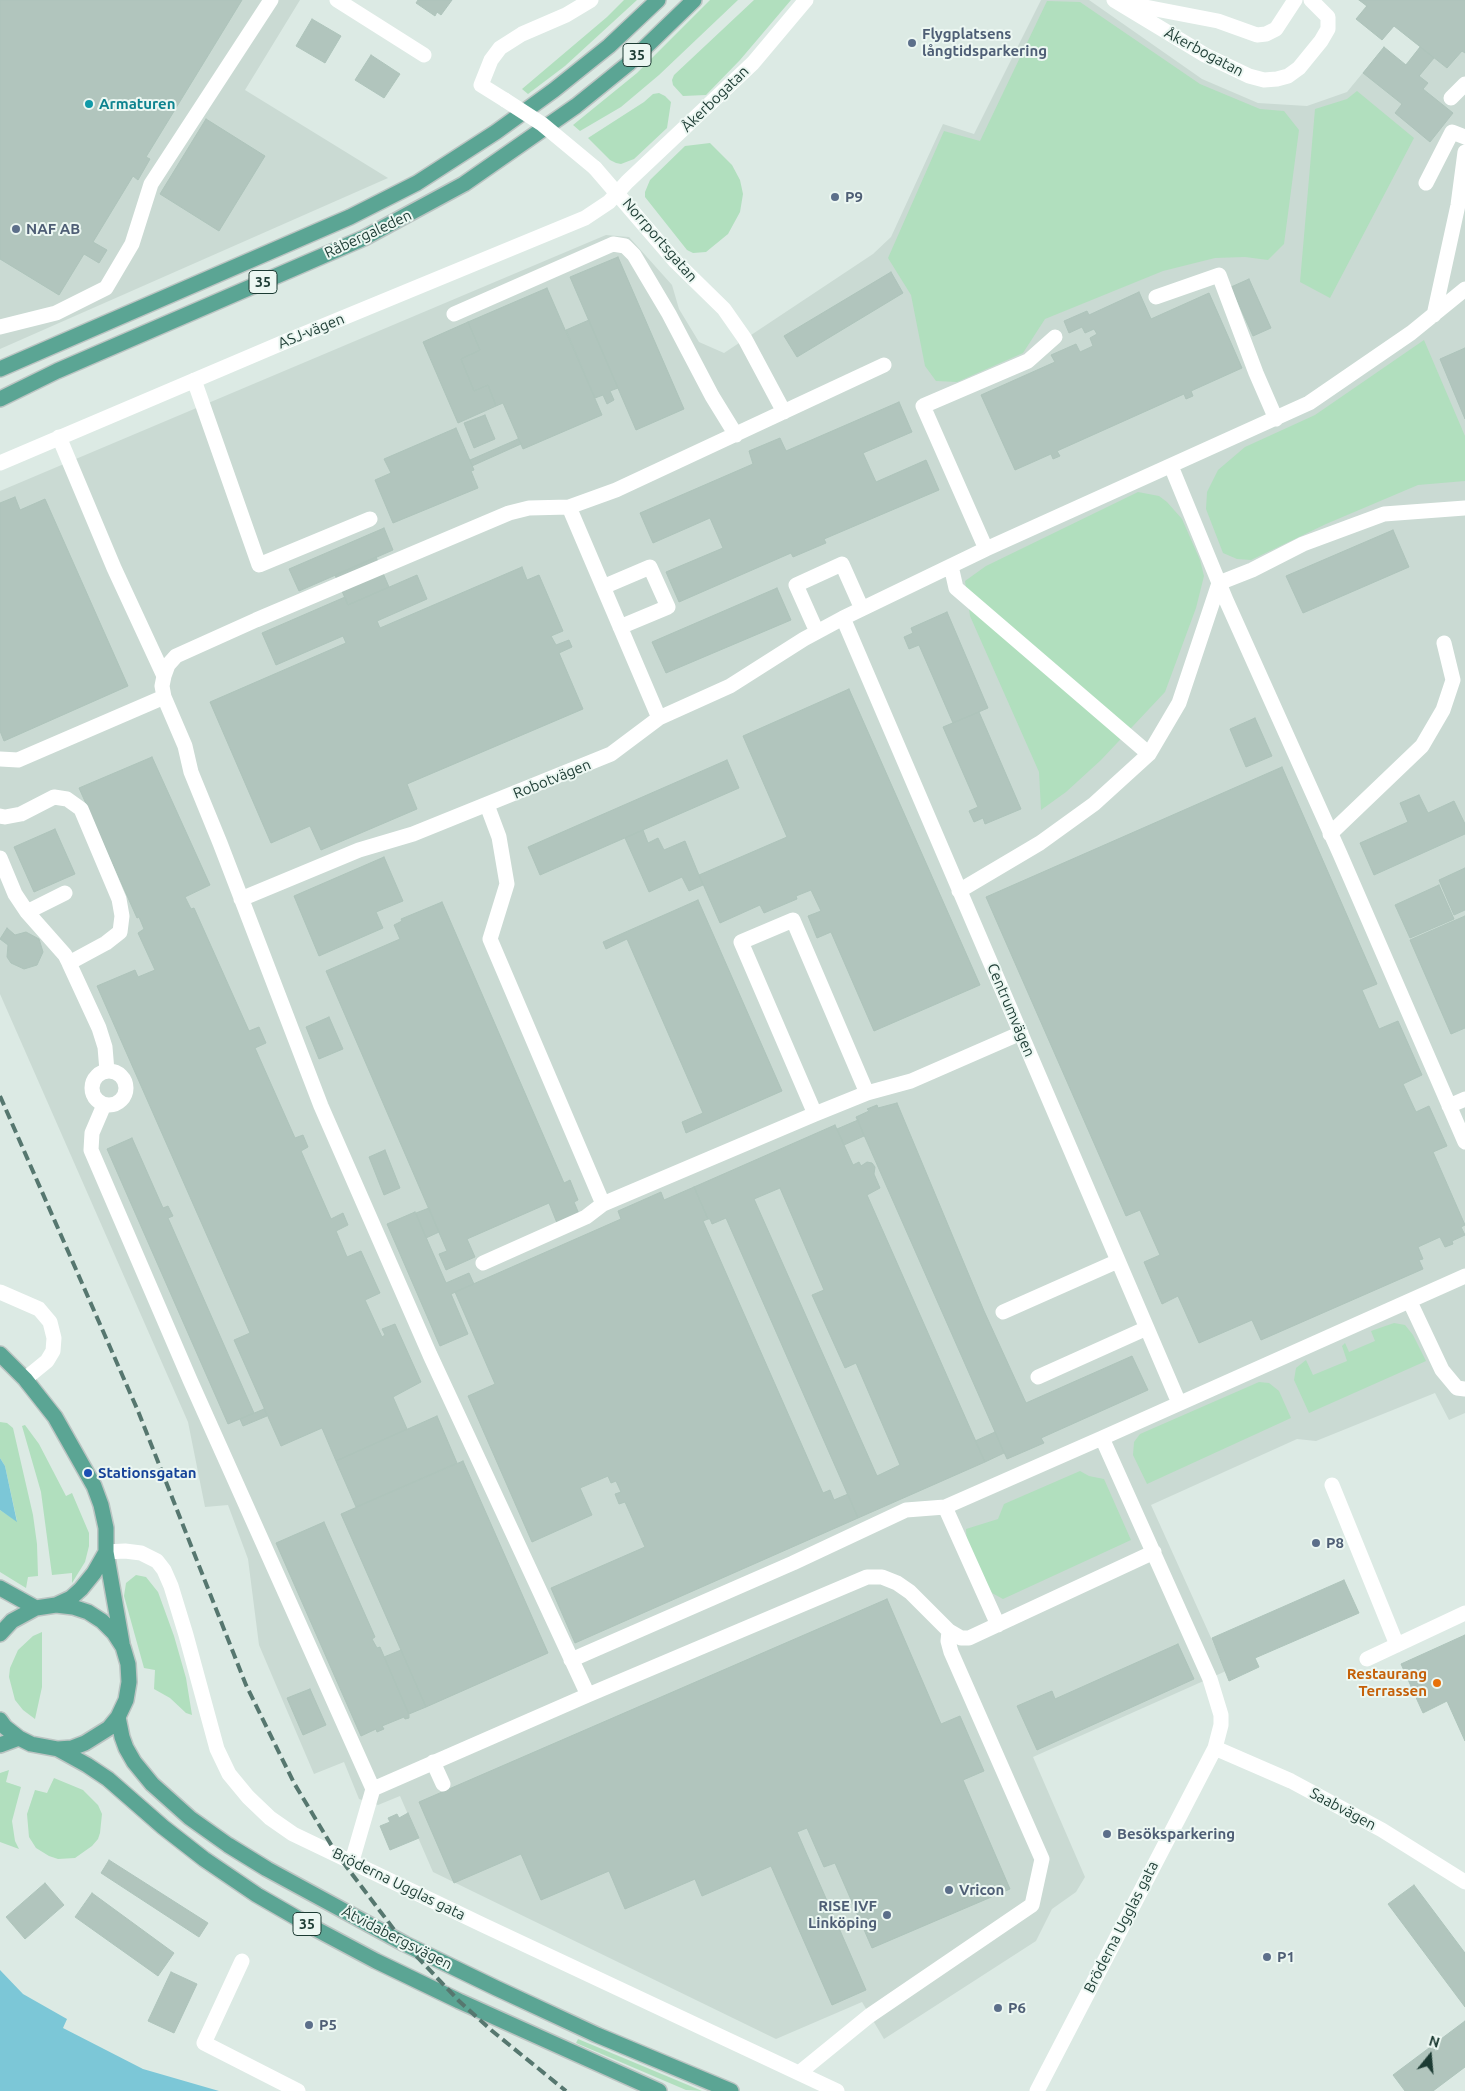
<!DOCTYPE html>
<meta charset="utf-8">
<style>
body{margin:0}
#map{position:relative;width:1465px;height:2091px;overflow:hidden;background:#dceae4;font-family:Ubuntu,sans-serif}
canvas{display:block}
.north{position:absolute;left:1405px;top:2031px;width:50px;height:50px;-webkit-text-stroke:4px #ecf7f2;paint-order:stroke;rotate:17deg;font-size:14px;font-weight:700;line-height:20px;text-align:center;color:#1c3b33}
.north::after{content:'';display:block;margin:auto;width:18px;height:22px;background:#1c3b33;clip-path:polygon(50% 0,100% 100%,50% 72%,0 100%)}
</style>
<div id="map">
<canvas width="1465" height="2091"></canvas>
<div class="north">N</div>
</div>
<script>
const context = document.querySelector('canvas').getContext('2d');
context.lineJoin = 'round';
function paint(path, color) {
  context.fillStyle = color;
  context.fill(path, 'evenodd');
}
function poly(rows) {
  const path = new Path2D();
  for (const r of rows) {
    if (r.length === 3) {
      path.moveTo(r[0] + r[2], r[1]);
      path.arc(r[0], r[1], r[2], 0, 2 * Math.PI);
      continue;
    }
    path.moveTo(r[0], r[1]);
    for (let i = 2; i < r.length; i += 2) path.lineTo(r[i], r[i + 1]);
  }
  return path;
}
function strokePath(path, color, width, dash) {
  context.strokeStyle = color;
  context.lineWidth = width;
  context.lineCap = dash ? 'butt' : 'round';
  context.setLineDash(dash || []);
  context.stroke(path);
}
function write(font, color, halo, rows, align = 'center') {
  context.font = font + ' Ubuntu,sans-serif';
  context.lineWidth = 4;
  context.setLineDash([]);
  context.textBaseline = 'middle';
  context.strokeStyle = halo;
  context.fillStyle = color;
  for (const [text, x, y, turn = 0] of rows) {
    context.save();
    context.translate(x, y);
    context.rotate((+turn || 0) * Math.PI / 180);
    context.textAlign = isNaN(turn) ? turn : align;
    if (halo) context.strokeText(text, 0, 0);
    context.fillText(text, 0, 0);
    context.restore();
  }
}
paint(poly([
 [0,0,300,0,245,90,388,178,0,349],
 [1041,0,1089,0,1202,79,1258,103,1307,106,1347,92,1384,47,1405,65,1420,47,1394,26,1382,40,1356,19,1366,6,1359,0,1465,0,1465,1413,1449,1420,1435,1393,1316,1441,1297,1439,1151,1505,1226,1671,1033,1757,1085,1877,1076,1892,1052,1909,1036,1941,884,2039,862,2002,776,2039,433,1872,400,1796,378,1805,359,1799,344,1762,314,1774,259,1645,248,1559,228,1505,205,1507,188,1422,0,994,0,491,606,235,629,237,672,285,679,309,699,342,724,353,873,254,891,237,943,124,974,134]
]), '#cadad3');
paint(poly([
 [624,0,637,0,565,66,528,94,522,89,607,17],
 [710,0,738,0,659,75,621,107,580,131,573,125,637,73],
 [754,0,791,0,740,60,706,95,683,96,673,85,672,80,674,75],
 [1047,1,1080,2,1200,84,1260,109,1284,111,1299,130,1284,244,1268,260,1245,257,1215,258,1163,271,1045,319,1023,353,957,382,936,381,925,366,911,295,888,258,944,131,980,141],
 [1357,91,1414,138,1330,298,1300,282,1315,109,1347,99],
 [659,93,665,96,671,102,667,128,634,159,621,164,616,163,610,160,588,138,644,102,653,94],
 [710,143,732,165,740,180,743,194,740,212,728,234,706,252,693,253,687,250,645,197,645,192,650,180,685,146],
 [1424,340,1465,436,1465,481,1418,485,1326,524,1251,560,1237,559,1223,553,1206,509,1207,492,1218,470,1245,447,1315,415],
 [1138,492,1159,496,1167,502,1182,519,1200,560,1204,576,1196,608,1165,692,1101,760,1066,792,1041,810,1039,772,970,616,965,581,986,566],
 [1394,1323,1405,1325,1413,1335,1426,1361,1309,1413,1294,1380,1296,1368,1306,1360,1313,1375,1347,1361,1342,1346,1345,1343,1349,1352,1375,1341,1371,1331],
 [1259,1382,1269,1383,1279,1391,1291,1418,1147,1484,1133,1455,1134,1442,1140,1434],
 [0,1422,7,1423,13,1428,33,1515,37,1544,38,1576,28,1577,26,1588,0,1572,0,1510,17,1521,5,1466,0,1458],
 [25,1425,39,1444,66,1496,72,1493,89,1533,89,1546,85,1562,72,1583,72,1573,52,1575,41,1492,22,1426],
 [1080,1471,1089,1476,1104,1479,1131,1540,1003,1599,992,1593,967,1546,966,1529,998,1519,1004,1504],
 [136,1575,146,1577,158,1592,174,1636,186,1678,192,1715,186,1713,170,1698,154,1689,155,1670,144,1668,124,1596,126,1583],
 [42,1632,42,1687,35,1719,23,1710,15,1700,9,1677,10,1668,18,1650,33,1636],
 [9,1770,6,1782,21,1787,12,1821,15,1841,19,1849,0,1842,0,1773],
 [54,1778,83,1790,98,1805,102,1814,100,1833,98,1839,92,1846,75,1858,58,1859,49,1856,36,1848,29,1837,27,1814,35,1790,47,1793],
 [578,2039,688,2085,702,2091,686,2090,576,2043]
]), '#b1dfbe');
paint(poly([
 [0,1458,5,1466,17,1522,0,1510],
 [0,1970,23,1994,67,2019,63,2028,143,2069,219,2091,0,2091]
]), '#7cc7d7');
const building = poly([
 [0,0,242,0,146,157,150,159,138,180,133,176,93,242,107,250,99,263,84,254,59,295,0,259,0,0],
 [418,0,452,0,441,15,437,12,435,16,416,3,418,0],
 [1359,0,1465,0,1465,53,1462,51,1447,68,1394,26,1382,40,1356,19,1367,6,1359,0],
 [312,19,341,36,325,63,296,46,312,19],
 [1384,47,1406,65,1420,47,1434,58,1419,76,1428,83,1423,89,1453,113,1430,142,1395,113,1402,104,1363,73,1384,47],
 [371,55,400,74,384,98,355,80,371,55],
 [206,119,265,156,219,231,160,194,206,119],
 [618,257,684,409,636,430,570,277,618,257],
 [891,272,903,293,797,357,784,336,891,272],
 [1249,279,1271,328,1253,336,1231,287,1249,279],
 [547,288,602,415,523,449,503,403,496,406,488,385,474,391,461,359,480,350,468,322,547,288],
 [1139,292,1151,319,1209,293,1242,368,1191,391,1193,396,1186,399,1184,394,1057,451,1060,456,1053,459,1051,454,1015,470,981,395,1055,362,1051,355,1076,344,1080,352,1093,346,1090,338,1097,334,1094,329,1085,333,1082,327,1069,333,1064,321,1087,311,1089,315,1139,292],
 [589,320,618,388,610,391,614,400,607,404,603,395,595,398,566,330,589,320],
 [468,322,480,350,461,359,474,391,488,385,496,406,458,423,423,342,468,322],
 [1465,348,1465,419,1440,359,1465,348],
 [899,402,912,432,863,453,876,482,926,460,939,490,824,539,826,543,793,557,791,553,679,602,666,572,723,548,710,518,653,543,640,513,753,464,749,451,780,438,786,451,899,402],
 [485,415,495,439,474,448,464,423,485,415],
 [456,428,474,470,471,471,478,488,393,523,375,480,391,473,384,459,456,428],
 [518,439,521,444,472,466,470,460,518,439],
 [15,497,20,510,45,499,128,686,4,741,0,731,0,503,15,497],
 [384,528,393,550,299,591,289,569,384,528],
 [1393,530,1409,567,1303,613,1286,576,1393,530],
 [376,557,389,587,348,605,335,575,376,557],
 [522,567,527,580,539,575,563,631,551,636,556,645,569,640,572,647,559,653,583,709,407,784,417,809,321,850,310,826,271,843,210,702,346,643,343,636,276,665,262,633,345,597,348,605,417,575,427,599,377,621,380,628,522,567],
 [777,588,791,620,666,673,652,642,777,588],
 [947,612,988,708,953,723,919,645,909,649,904,637,913,633,911,628,947,612],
 [849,689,980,985,874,1031,831,932,817,938,808,916,821,911,811,890,796,896,797,899,764,913,760,905,720,923,699,875,787,837,743,736,849,689],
 [979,712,1021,809,985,824,983,818,974,822,969,811,978,807,943,727,979,712],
 [1255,718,1272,756,1246,767,1230,729,1255,718],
 [152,757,210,885,185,897,191,909,194,908,249,1031,259,1027,266,1043,255,1048,295,1138,303,1135,308,1147,301,1151,331,1219,343,1213,348,1225,336,1231,347,1257,361,1251,380,1293,365,1300,382,1337,385,1335,382,1329,395,1324,421,1382,393,1397,407,1429,336,1461,322,1428,281,1446,234,1340,250,1333,97,986,135,970,138,977,155,970,138,933,144,929,139,917,137,918,79,788,152,757],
 [727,760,739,788,540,875,528,847,727,760],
 [1282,767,1377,984,1362,990,1379,1029,1398,1021,1422,1075,1403,1084,1416,1112,1429,1106,1447,1146,1433,1152,1465,1225,1461,1227,1465,1235,1452,1241,1453,1244,1445,1247,1440,1237,1418,1247,1423,1259,1419,1260,1423,1269,1261,1340,1252,1320,1199,1343,1178,1296,1162,1304,1144,1262,1160,1255,1140,1210,1126,1216,986,897,1282,767],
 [1419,795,1428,813,1454,801,1465,824,1465,834,1374,875,1360,843,1408,822,1400,803,1419,795],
 [55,829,75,874,34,892,14,847,55,829],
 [643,830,648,843,658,838,664,850,685,841,703,885,689,891,682,877,649,892,625,838,643,830],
 [384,857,403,901,376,912,383,928,319,956,294,896,384,857],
 [1465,868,1465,910,1454,915,1439,880,1465,868],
 [1439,885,1454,919,1410,938,1395,905,1439,885],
 [698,900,782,1091,686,1133,682,1122,703,1113,627,939,606,949,603,942,698,900],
 [442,902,564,1183,570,1180,578,1200,574,1202,579,1214,557,1223,549,1203,467,1239,475,1257,446,1270,439,1254,447,1251,326,971,400,939,394,925,402,921,401,919,442,902],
 [1465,916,1465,1028,1451,1034,1410,940,1465,916],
 [7,928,15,935,26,932,39,939,43,952,37,965,24,969,11,963,7,957,8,945,0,939,7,928],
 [329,1017,343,1049,319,1059,306,1027,329,1017],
 [897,1103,984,1311,1026,1403,1132,1356,1148,1390,1041,1438,1044,1443,1007,1459,856,1117,869,1111,867,1109,877,1105,878,1108,897,1103],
 [858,1120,864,1136,844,1145,837,1129,858,1120],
 [835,1125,853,1165,859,1162,861,1166,867,1162,872,1163,875,1167,874,1174,880,1188,867,1195,985,1462,858,1518,726,1218,712,1224,710,1219,708,1219,694,1187,835,1125],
 [780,1188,824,1290,812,1295,845,1368,856,1363,900,1465,877,1476,754,1199,780,1188],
 [132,1138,163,1208,168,1206,173,1216,168,1218,254,1413,228,1424,107,1149,132,1138],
 [385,1150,400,1188,384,1195,369,1157,385,1150],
 [694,1187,708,1219,703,1221,823,1493,830,1490,834,1500,848,1494,858,1518,575,1643,551,1588,645,1547,625,1502,619,1504,615,1494,621,1492,616,1481,611,1483,608,1476,580,1488,592,1515,532,1542,468,1396,495,1384,455,1292,621,1219,618,1211,661,1192,664,1200,694,1187],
 [429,1208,439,1232,426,1238,416,1213,429,1208],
 [415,1212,446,1283,469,1273,474,1284,451,1294,468,1334,440,1346,387,1224,415,1212],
 [264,1409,267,1416,243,1426,240,1419,264,1409],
 [437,1416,457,1463,356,1507,336,1461,437,1416],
 [995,1432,1004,1453,985,1462,975,1441,995,1432],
 [463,1461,548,1653,426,1707,341,1514,463,1461],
 [324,1522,375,1637,372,1639,377,1648,380,1647,409,1715,409,1718,405,1719,404,1717,382,1726,384,1729,377,1732,376,1729,361,1736,276,1543,324,1522],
 [1344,1580,1359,1613,1255,1658,1259,1667,1229,1681,1212,1638,1344,1580],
 [887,1599,941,1724,960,1716,984,1771,963,1780,1010,1889,872,1948,835,1863,824,1867,807,1828,797,1832,866,1990,832,2005,771,1866,702,1896,695,1879,625,1909,609,1871,541,1900,521,1854,454,1883,419,1802,887,1599],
 [1465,1635,1465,1741,1447,1701,1423,1713,1401,1664,1465,1635],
 [1178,1644,1194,1679,1037,1750,1017,1706,1052,1691,1055,1699,1178,1644],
 [401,1650,426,1707,409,1714,384,1657,401,1650],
 [310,1689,326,1725,303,1735,287,1698,310,1689],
 [408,1813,419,1838,390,1850,380,1826,390,1822,388,1818,397,1814,399,1818,408,1813],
 [109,1860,208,1923,199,1937,101,1873,109,1860],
 [45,1883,64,1905,25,1939,6,1917,45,1883],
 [1414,1885,1465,1953,1465,2007,1388,1904,1414,1885],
 [92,1893,174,1953,158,1976,75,1917,92,1893],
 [171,1972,197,1984,174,2033,148,2021,171,1972],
 [1465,2021,1465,2067,1433,2091,1405,2091,1393,2075,1465,2021]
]);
paint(building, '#b1c5bd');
strokePath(building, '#aec4bb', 1);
const major = poly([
 [0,369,350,217,417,183,496,132,554,90,609,46,658,0],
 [0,399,57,371,364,238,464,184,576,106,628,64,694,0],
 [0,1354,25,1379,55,1417,94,1486,101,1505,106,1528,106,1552,122,1643],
 [0,1588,36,1608],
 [56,1605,71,1598,81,1589,94,1573,106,1552],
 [0,1634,12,1621,36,1608,56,1605,73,1607,88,1612,102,1621,114,1633,123,1647,128,1664,129,1682,126,1700,118,1717,109,1728,85,1743,72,1748,58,1749,31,1744,19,1738,5,1727,0,1720],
 [118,1717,122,1737,126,1748,134,1762,152,1784,190,1818,228,1845,267,1869,405,1944,496,1988,597,2035,731,2091],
 [0,1745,19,1738],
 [58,1749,87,1765,108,1779,163,1827,204,1859,257,1895,316,1929,376,1961,459,2001,659,2091]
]);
strokePath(major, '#bbc4c2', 18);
strokePath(poly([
 [337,0,424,55],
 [1114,0,1205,55,1249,76,1264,80,1277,79,1288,76,1299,68,1321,41,1328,29,1328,17,1311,0],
 [1124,3,1218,21,1257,35,1266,34,1276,29,1295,0],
 [1451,98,1465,84],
 [505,100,481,85,491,60,500,48,522,34,566,15,591,0],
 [595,168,676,262,724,309,745,339,784,412],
 [1426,183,1452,132,1465,137],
 [1156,297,1219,275,1256,373,1276,419],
 [454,314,613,244,625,246,634,255,669,314,712,396,736,435],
 [1434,315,1458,205,1465,152],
 [0,327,56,313,106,288,132,244,151,184,271,0],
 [194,380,259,565,370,519],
 [59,437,114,568,164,676],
 [0,463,282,343,585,218,609,202,627,182,753,63,806,0],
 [1171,466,1226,600,1340,854,1465,1142],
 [569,507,659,718],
 [986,549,923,406,1028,361,1055,337],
 [951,566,956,588,1149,754],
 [603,587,650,567,668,607,620,627],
 [843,618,1179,1403],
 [817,632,796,585,842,564,862,609],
 [0,759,18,760,164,697],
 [487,805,499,837,507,884,490,939,603,1204,815,1114,867,1093,911,1081,1021,1033],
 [0,816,5,817,21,814,54,797,67,799,81,809,119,899,122,916,120,932,106,943,69,963],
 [1330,834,1422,746,1443,710,1453,680,1444,643],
 [0,858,15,894,27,912,65,955,69,963,99,1028,105,1047,107,1071],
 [959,891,1040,843,1094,804,1149,754,1179,703,1219,583,1252,570,1303,544,1384,514,1465,508],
 [241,899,359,850,413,834,611,754,659,718,730,686,804,639,843,618,986,549,1309,403,1411,333,1465,289],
 [27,912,65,893],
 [109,1088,17],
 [104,1105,92,1133,91,1150,190,1380,373,1789,588,1695,867,1577,882,1577,897,1583,910,1592,949,1631,961,1638,969,1638,1154,1552],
 [1449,1106,1465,1099],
 [815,1114,741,942,793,920,867,1093],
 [483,1263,586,1217,603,1204],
 [0,1292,39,1309,50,1322,54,1338,53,1351,47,1361,25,1379],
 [1410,1302,1442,1370,1457,1388,1465,1389],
 [1003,1312,1118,1261],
 [1038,1377,1147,1328],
 [1332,1485,1397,1645],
 [945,1507,998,1625],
 [106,1552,125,1551,141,1553,157,1561,164,1570,171,1586,186,1635,217,1749,229,1774,248,1797,270,1818,293,1834,483,1925,837,2091],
 [1367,1659,1465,1613],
 [571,1660,793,1563,906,1510,945,1507,1102,1438],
 [588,1695,430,1355,321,1106,220,843,191,772,185,746,164,697,162,686,164,676,168,665,176,656,256,620,509,513,529,508,569,507,616,490,884,365],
 [1215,1748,1291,1781,1382,1830,1465,1882],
 [433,1762,443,1784],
 [352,1861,373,1789],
 [242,1961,204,2043,298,2091],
 [799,2073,869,2016,1032,1905,1042,1859,951,1652,948,1641,949,1631],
 [1037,2091,1215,1748,1221,1725,1221,1715,1210,1679,1102,1438,1465,1276]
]), '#fff', 15);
strokePath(major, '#5ba594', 15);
strokePath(poly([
 [0,1096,138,1411,246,1685,294,1783,336,1853,405,1944,459,2001,491,2030,566,2091]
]), '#56776f', 4, [10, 5]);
strokePath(poly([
 [505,100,542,124,595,168]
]), '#fff', 15);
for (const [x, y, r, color] of [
 [912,43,5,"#5c6f8a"],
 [89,104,5,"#0f9aa8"],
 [835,197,5,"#5c6f8a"],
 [16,229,5,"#5c6f8a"],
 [88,1473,5,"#1a4fb4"],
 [1316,1543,5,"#5c6f8a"],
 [1437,1683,5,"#e8710a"],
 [1107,1834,5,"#5c6f8a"],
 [949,1890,5,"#5c6f8a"],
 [887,1915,5,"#5c6f8a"],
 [1267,1957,5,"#5c6f8a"],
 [998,2008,5,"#5c6f8a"],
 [309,2025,5,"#5c6f8a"]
]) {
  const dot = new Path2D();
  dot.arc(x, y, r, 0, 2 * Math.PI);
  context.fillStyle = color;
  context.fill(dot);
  strokePath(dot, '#ecf7f2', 2);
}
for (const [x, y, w] of [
 [637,55,28],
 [263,282,28],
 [307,1924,28]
]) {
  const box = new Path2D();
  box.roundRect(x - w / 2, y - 11.5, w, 23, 4);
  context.fillStyle = '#ecf7f2';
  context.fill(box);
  strokePath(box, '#1c3b33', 1);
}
write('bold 14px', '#1c3b33', null, [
 ["35",637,55],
 ["35",263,282],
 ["35",307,1924]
]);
write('bold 15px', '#4e5e75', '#ecf7f2', [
 ["Flygplatsens",922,34],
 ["långtidsparkering",922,51],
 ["P9",845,197],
 ["NAF AB",26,229],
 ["P8",1326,1543],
 ["Besöksparkering",1117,1834],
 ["Vricon",959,1890],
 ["RISE IVF",877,1906,"right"],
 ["Linköping",877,1923,"right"],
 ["P1",1277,1957],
 ["P6",1008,2008],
 ["P5",319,2025]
], 'left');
write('15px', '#1c3b33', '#ecf7f2', [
 ["Åkerbogatan",1204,52,28],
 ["Åkerbogatan",715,99,-44],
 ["Råbergaleden",368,234,-25],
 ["Norrportsgatan",660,240,49],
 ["ASJ-vägen",311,331,-22],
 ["Robotvägen",552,779,-22],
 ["Centrumvägen",1011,1010,67],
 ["Saabvägen",1343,1809,28],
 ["Bröderna Ugglas gata",399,1884,26],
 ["Bröderna Ugglas gata",1121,1927,-63],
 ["Åtvidabergsvägen",397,1938,27]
]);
write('bold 15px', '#0d838f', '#ecf7f2', [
 ["Armaturen",99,104]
], 'left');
write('bold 15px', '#164399', '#ecf7f2', [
 ["Stationsgatan",98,1473]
], 'left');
write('bold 15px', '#c56008', '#ecf7f2', [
 ["Restaurang",1427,1674],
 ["Terrassen",1427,1691]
], 'right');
</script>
